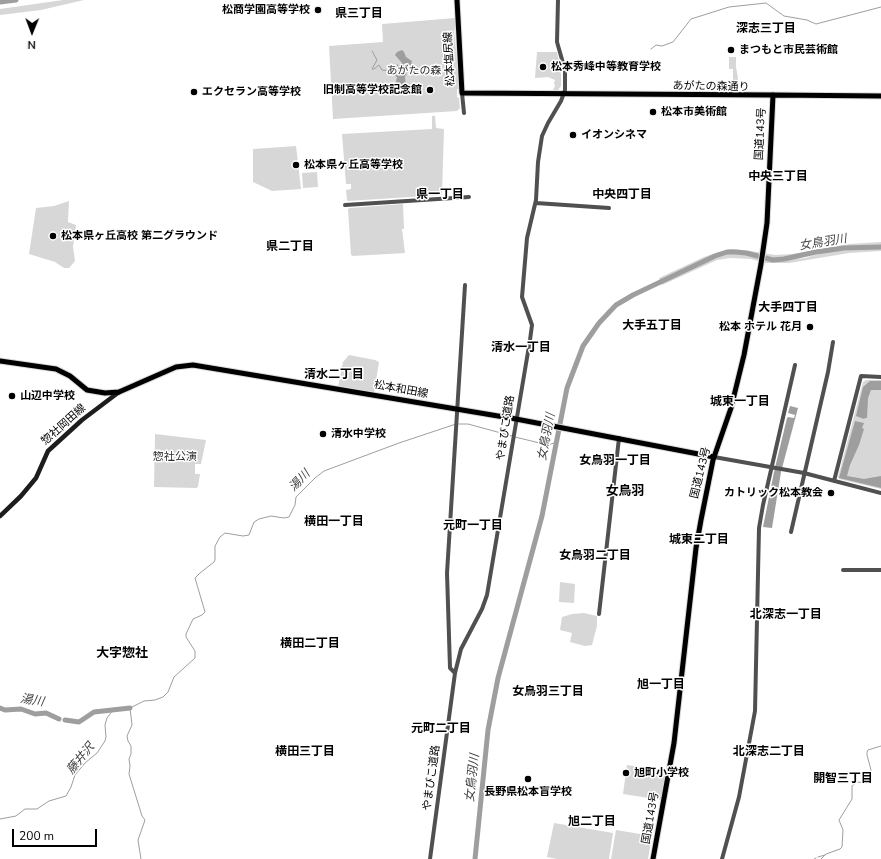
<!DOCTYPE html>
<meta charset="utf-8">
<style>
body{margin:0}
#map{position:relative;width:881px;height:859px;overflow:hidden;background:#fff;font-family:"Nunito Sans",sans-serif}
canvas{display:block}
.north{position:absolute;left:12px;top:12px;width:40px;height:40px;-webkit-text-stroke:3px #fff;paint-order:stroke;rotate:181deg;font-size:11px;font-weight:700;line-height:16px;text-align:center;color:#000}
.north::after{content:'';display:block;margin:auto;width:14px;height:18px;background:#000;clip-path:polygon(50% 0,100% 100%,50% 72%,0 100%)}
.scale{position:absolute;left:12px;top:829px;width:85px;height:18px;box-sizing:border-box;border:2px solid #000;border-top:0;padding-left:5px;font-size:12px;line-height:14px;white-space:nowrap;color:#000;-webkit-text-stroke:3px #fff;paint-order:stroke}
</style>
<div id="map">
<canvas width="881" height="859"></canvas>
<div class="north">N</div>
<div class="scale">200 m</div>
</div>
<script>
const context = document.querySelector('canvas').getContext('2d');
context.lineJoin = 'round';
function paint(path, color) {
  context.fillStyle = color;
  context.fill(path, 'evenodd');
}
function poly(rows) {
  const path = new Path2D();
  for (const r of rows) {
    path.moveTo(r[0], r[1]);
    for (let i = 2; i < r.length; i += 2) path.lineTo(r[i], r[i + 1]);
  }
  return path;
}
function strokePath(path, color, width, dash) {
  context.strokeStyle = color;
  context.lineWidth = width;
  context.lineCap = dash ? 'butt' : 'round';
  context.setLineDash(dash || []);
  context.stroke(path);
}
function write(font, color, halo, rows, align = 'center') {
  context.font = font + ' "Nunito Sans","Noto Sans JP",sans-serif';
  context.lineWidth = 3;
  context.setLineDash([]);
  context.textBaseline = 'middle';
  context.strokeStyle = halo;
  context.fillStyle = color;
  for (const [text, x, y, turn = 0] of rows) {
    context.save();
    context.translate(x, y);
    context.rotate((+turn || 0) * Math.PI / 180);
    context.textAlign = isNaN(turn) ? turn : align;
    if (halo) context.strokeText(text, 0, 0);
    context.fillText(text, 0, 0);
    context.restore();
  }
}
paint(poly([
 [63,0,84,0,41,10,0,15,0,9],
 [455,18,456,29,454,30,457,61,459,89,457,89,457,97,459,98,460,108,457,111,333,119,329,46,383,42,382,24],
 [537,52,557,52,561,71,561,86,558,90,553,90,555,86,554,83,555,80,548,77,535,78],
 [729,57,736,57,736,67,738,78,737,84,730,89,728,89,728,83,733,83,733,69,729,69],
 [432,116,435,116,436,128,444,129,442,195,348,201,347,200,346,190,351,189,351,184,346,184,342,134,432,129],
 [296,146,301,189,272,191,253,182,253,149],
 [317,172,318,187,303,188,302,173],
 [69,201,68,222,76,225,73,247,75,261,69,268,64,268,55,262,29,254,36,208,54,206],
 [403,204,404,229,402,229,405,253,353,256,351,255,348,209,350,208],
 [881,242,881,246,845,247,784,258,773,259,747,252,727,252,709,258,660,281,659,278,704,257,718,252,731,249,751,251,775,255,792,254,849,244],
 [874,249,881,249,881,251,849,253,789,263,765,263,751,259,730,258,717,260,662,285,660,282,720,255,729,253,746,254,763,260,777,261,805,258,829,251],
 [349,355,375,360,379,362,374,394,338,388,343,362],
 [866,380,881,380,881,489,839,479,838,477,863,382],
 [155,434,206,440,201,464,195,464,195,474,200,474,198,487,196,488,154,487],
 [560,582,575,584,574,603,559,602],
 [584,613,597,616,597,626,592,645,585,646,570,642,572,633,560,630,562,617,572,614],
 [627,765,667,771,662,800,623,794],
 [554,823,613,833,609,859,557,859,547,857],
 [616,830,652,836,648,859,611,859]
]), '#d7d7d7');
paint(poly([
 [402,50,404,52,406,57,412,61,411,65,407,65,406,70,407,72,405,77,406,88,403,92,397,94,394,92,392,87,396,82,397,77,392,74,389,69,390,67,395,67,397,64,399,66,402,63,395,55,397,52],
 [870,381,881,381,881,390,871,390,868,398,867,418,865,418,864,419,856,416,863,387],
 [790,406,798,408,781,472,772,528,763,527,774,472,787,418,788,417,794,418,795,415,788,413],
 [855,421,864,423,862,428,864,429,859,445,850,465,847,476,864,479,881,476,881,488,839,478]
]), '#9e9e9e');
strokePath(poly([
 [651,49,656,45,662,46,673,42,691,19,729,7,766,3,784,16,807,20,816,24,881,7],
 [372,51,377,60,372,69,374,69,379,65,382,70,390,71],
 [459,424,468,424,512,436],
 [515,437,548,445,557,442],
 [0,819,16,816,25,809,37,809,49,801,66,796,71,787,75,775,85,763,97,753,105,741,106,737,105,725,107,718,113,710],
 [818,857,825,855],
 [141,859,138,840,145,820,142,816,129,774,130,766,129,759,131,754,131,746,128,741,127,736,132,725,130,708,144,701,155,700,163,697,168,692,174,677,195,658,195,651,186,637,186,634,193,619,202,615,205,612,195,578,200,573,214,562,215,560,215,546,220,537,225,533,243,536,249,535,254,522,259,519,271,516,284,518,289,517,295,505,296,497,315,478,324,471,399,443,456,424],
 [814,859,816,858],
 [821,859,826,854,840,849,842,847,843,830,839,820,852,799,852,786,857,782,867,783,870,780,871,770,867,755,867,752,868,750,881,746]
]), '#9e9e9e', 1);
strokePath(poly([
 [0,2,16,0],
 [0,708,5,710,21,709,35,714,46,713,59,719],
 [65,720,79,722,94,712,130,708],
 [475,859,488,730,498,678,542,516,567,388,583,346,599,323,616,305,633,295,715,256,727,252,736,252,746,253,773,260,784,259,816,252,844,248,881,247]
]), '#9e9e9e', 5);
const primary = poly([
 [457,0,462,93,773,95],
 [0,361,56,369,70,376,87,390,105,393,119,392,176,367,193,365,516,419,714,457]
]);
const trunk = poly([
 [653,859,674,743,696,548,701,520,713,460,731,408,744,355,761,264,767,223,773,95,881,96]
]);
strokePath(primary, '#dbdbdb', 7);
strokePath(trunk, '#dbdbdb', 7);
strokePath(poly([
 [462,93,464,113],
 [536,203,609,208],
 [345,205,469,197],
 [714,457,804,473,881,493],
 [834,481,861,376,881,377],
 [791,532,828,372,833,342],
 [843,570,881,570],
 [599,614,619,438],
 [455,673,450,668,447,573,465,285],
 [430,859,455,673,461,649,482,609,487,595,530,340,532,325,522,297,527,238,536,200,538,162,542,136,548,123,561,101,565,90,565,70,557,42,558,0],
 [722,859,739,797,755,711,759,528,763,505,795,365]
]), '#505050', 4);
strokePath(poly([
 [0,516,21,496,36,478,48,451,82,420,119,392]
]), '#1d1d1d', 4.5);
strokePath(primary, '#000', 5);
strokePath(trunk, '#000', 5);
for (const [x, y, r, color] of [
 [318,10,4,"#000"],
 [731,50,4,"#000"],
 [543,67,4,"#000"],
 [430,90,4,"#000"],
 [194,92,4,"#000"],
 [653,112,4,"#000"],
 [573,135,4,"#000"],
 [296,165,4,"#000"],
 [53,236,4,"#000"],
 [810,327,4,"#000"],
 [12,396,4,"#000"],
 [323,434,4,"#000"],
 [831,493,4,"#000"],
 [626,773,4,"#000"],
 [528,779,4,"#000"]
]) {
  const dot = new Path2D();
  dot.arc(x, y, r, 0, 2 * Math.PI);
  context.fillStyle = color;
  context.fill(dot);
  strokePath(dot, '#fff', 1.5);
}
write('bold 11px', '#000', '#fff', [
 ["松商学園高等学校",310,10,"right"],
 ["まつもと市民芸術館",739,50],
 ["松本秀峰中等教育学校",551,67],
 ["旧制高等学校記念館",422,90,"right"],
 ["エクセラン高等学校",202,92],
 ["松本市美術館",661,112],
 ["イオンシネマ",581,135],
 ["松本県ヶ丘高等学校",304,165],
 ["松本県ヶ丘高校 第二グラウンド",61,236],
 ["松本 ホテル 花月",802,327,"right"],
 ["山辺中学校",20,396],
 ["清水中学校",331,434],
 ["カトリック松本教会",823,493,"right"],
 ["旭町小学校",634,773],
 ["長野県松本盲学校",528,792,"center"]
], 'left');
write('11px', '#000', '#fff', [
 ["松本塩尻線",450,59,-93],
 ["あがたの森通り",711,87,1],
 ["国道143号",761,134,-87],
 ["松本和田線",401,390,10],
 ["惣社岡田線",64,425,-42],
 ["やまびこ道路",506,428,-81],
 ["国道143号",701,473,-76],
 ["やまびこ道路",432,778,-82],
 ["国道143号",651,818,-80]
]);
write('11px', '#2e2e2e', '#fff', [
 ["あがたの森",414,71],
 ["惣社公演",175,457]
]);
write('bold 12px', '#000', '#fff', [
 ["県三丁目",359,14],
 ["深志三丁目",766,29],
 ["中央三丁目",778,177],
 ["県一丁目",440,195],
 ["中央四丁目",622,195],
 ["県二丁目",290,247],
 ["大手四丁目",788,308],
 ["大手五丁目",652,326],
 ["清水一丁目",521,348],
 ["清水二丁目",334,375],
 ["城東一丁目",740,402],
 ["女鳥羽一丁目",615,461],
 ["横田一丁目",334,522],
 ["元町一丁目",473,526],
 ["城東二丁目",699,540],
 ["女鳥羽二丁目",595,556],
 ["北深志一丁目",786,615],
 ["横田二丁目",310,644],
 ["旭一丁目",661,685],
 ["女鳥羽三丁目",548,692],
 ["元町二丁目",441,729],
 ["横田三丁目",305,752],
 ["北深志二丁目",769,752],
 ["開智三丁目",843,779],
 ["旭二丁目",592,822]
]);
write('italic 12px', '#3f3f3f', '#fff', [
 ["女鳥羽川",823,243,-9],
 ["女鳥羽川",547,437,-79],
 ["湯川",300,481,-46],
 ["湯川",32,701,9],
 ["藤井沢",81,759,-51],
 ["女鳥羽川",473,778,-84]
]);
write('bold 13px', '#000', '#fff', [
 ["女鳥羽",625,492],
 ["大字惣社",122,654]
]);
</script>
